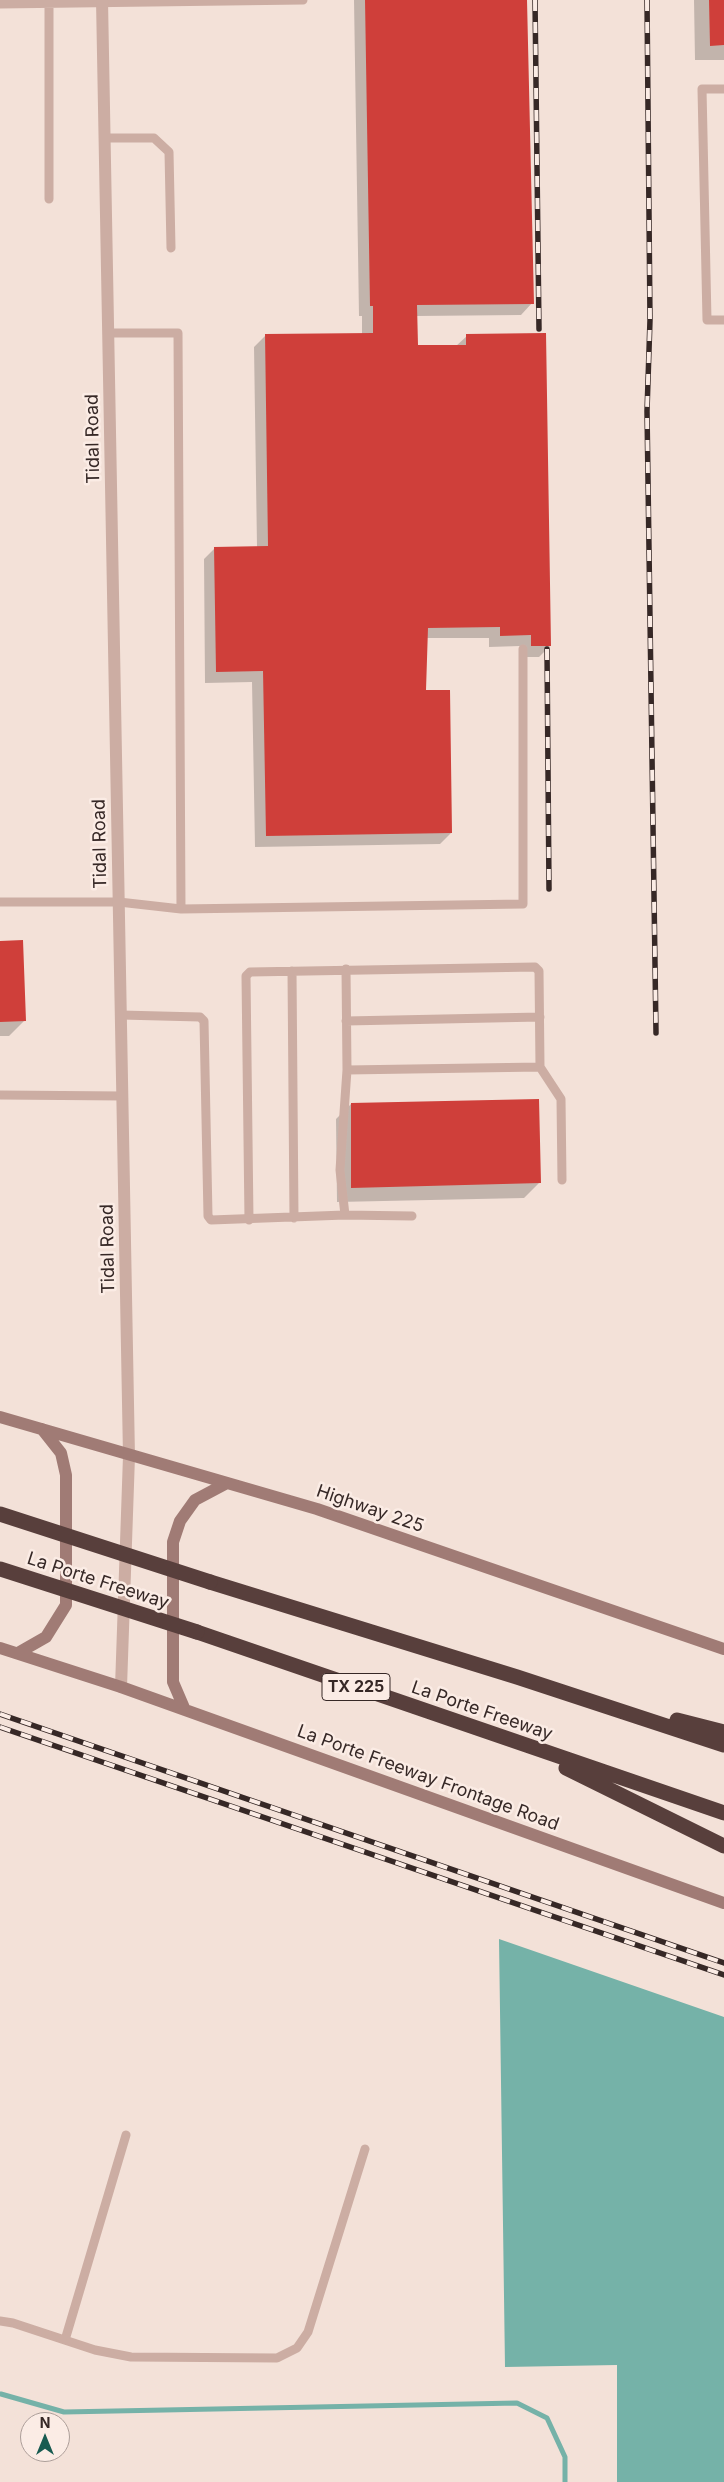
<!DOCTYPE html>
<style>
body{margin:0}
#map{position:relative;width:724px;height:2482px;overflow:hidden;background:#f3e1d8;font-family:Inter,sans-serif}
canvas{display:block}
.north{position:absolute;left:20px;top:2412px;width:50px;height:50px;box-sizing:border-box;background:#fbece5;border:1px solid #ac9e99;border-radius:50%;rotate:0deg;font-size:14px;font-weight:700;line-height:20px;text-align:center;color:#362826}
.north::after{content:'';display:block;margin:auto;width:18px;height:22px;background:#185b51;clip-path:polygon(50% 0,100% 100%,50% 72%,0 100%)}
</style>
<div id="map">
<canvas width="724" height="2482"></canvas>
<div class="north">N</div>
</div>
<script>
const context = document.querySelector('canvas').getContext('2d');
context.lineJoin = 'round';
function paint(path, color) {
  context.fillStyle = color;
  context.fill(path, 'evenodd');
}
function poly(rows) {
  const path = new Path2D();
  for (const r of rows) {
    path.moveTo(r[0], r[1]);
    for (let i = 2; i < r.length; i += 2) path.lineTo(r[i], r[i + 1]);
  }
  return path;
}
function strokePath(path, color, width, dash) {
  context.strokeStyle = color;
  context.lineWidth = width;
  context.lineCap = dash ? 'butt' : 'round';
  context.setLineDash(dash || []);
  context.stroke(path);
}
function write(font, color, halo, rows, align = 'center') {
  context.font = font + ' Inter,sans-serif';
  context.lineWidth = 5;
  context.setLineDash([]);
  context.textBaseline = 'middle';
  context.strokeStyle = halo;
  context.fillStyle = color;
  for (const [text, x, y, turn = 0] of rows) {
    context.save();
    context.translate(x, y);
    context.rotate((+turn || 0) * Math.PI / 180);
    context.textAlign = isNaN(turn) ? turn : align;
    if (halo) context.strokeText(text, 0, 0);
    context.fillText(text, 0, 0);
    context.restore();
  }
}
paint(poly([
 [499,1939,724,2017,724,2482,617,2482,617,2365,505,2367]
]), '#75b2a8');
paint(poly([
 [354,0,526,0,532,303,521,315,416,316,416,346,456,346,467,336,550,646,539,657,520,657,520,646,489,647,489,638,426,638,425,692,451,833,440,844,255,847,252,682,205,683,204,559,215,548,257,547,254,347,266,335,362,334,362,316,359,316],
 [694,0,724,0,724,60,695,60],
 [0,942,24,1021,9,1036,0,1036],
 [351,1104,539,1183,524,1198,337,1202,336,1119]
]), '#0003');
strokePath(poly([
 [1,2394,64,2412,517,2403,547,2418,565,2457,565,2482]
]), '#75b2a8', 5);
paint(poly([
 [365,0,527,0,534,304,417,305,418,345,466,345,466,334,546,333,551,646,531,646,531,635,500,636,500,627,428,628,426,690,450,690,452,833,266,836,263,671,216,672,214,547,268,546,265,334,373,333,373,306,370,306],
 [709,0,724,0,724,45,710,46],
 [23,940,26,1021,0,1022,0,941],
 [539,1099,541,1183,351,1188,351,1103]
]), '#cf3f3a');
strokePath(poly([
 [0,4,303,0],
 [49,4,49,199],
 [724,89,702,89,707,320,724,320],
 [105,138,154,138,169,152,171,248],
 [108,333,178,333,181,909],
 [0,902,119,902,181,909,523,904,523,649],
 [292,971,294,1218],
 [121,1015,200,1017,204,1021,208,1216,211,1220,345,1215,412,1216],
 [346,1021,540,1017],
 [540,1067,561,1099,562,1180],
 [0,1095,123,1096],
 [345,1215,340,1170,347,1070,346,969],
 [249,1220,246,976,250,972,535,967,539,971,540,1067,347,1070],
 [0,2321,13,2323,95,2350,131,2357,277,2358,297,2348,308,2332,365,2149],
 [65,2340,126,2135]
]), '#ccada3', 9);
strokePath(poly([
 [102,0,129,1456,121,1687]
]), '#ccada3', 12);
strokePath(poly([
 [0,1417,317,1509,724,1649],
 [0,1648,121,1687,724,1903],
 [18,1653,46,1637,66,1605,66,1475,61,1453,42,1429],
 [185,1710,173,1682,173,1542,180,1521,195,1500,227,1483]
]), '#a07b75', 12);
strokePath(poly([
 [210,1582,517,1677,724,1745],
 [197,1632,724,1813],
 [677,1720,724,1732],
 [566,1768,724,1846]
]), '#583f3c', 15);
const rail = poly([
 [535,0,539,329],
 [647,0,650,320,647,411,656,1033],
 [547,649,549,889],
 [0,1714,724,1963],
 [0,1727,724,1975]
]);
strokePath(rail, '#362826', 5.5);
strokePath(rail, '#fbece5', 4, [11]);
strokePath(poly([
 [0,1514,210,1582],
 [0,1569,197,1632]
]), '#583f3c', 15);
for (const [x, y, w] of [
 [356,1687,68]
]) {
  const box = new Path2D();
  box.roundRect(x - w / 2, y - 13.5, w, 27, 4);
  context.fillStyle = '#fbece5';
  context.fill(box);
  strokePath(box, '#362826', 1);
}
write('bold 16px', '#362826', null, [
 ["TX 225",356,1687]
]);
write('18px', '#362826', '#fbece5', [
 ["Tidal Road",93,439,-91],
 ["Tidal Road",100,844,-91],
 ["Tidal Road",108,1249,-91],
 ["Highway 225",370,1509,19],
 ["La Porte Freeway",98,1581,18],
 ["La Porte Freeway",482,1711,19],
 ["La Porte Freeway Frontage Road",428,1778,20]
]);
</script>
